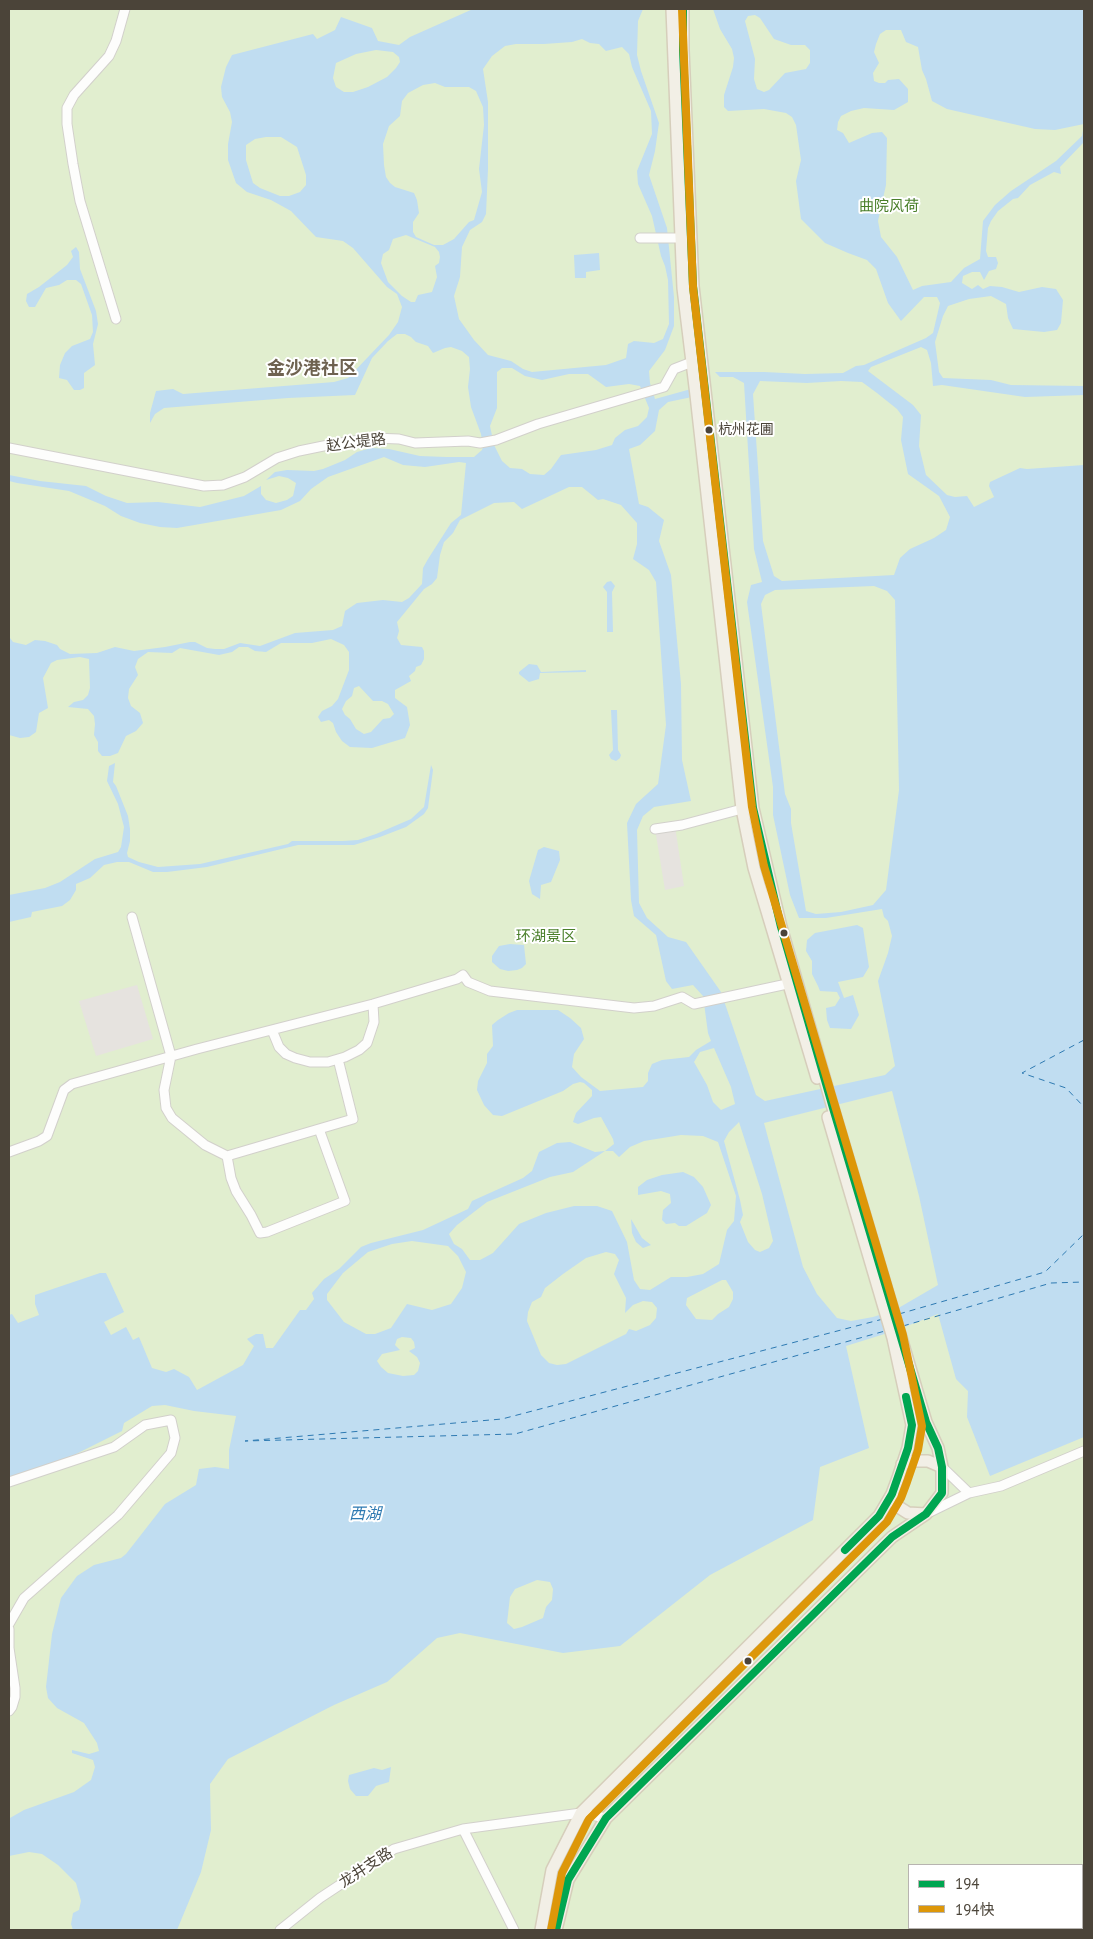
<!DOCTYPE html>
<meta charset="utf-8">
<style>
body{margin:0}
#map{position:relative;width:1093px;height:1939px;overflow:hidden;background:#f4f2ee;font-family:"PT Sans","Noto Sans SC",sans-serif}
canvas{display:block}
.frame{position:absolute;inset:0;border:10px solid #4b4439;pointer-events:none}
.legend{position:absolute;left:908px;top:1864px;width:175px;height:65px;box-sizing:border-box;background:#fff;border:1px solid #b7b4b0;margin:0;padding:6px 9px;list-style:none;font-size:15px;color:#4b4439}
.legend li{display:flex;align-items:center;gap:10px;height:25px}
.legend b{width:25px;border:1px solid #b7b4b0}
</style>
<div id="map">
<canvas width="1093" height="1939"></canvas>
<div class="frame"></div>
<ul class="legend">
<li><b style="height:6px;background:#00a651"></b>194</li>
<li><b style="height:6px;background:#dd9709"></b>194快</li>
</ul>
</div>
<script>
const context = document.querySelector('canvas').getContext('2d');
context.lineJoin = 'round';
function paint(path, color) {
  context.fillStyle = color;
  context.fill(path, 'evenodd');
}
function poly(rows) {
  const path = new Path2D();
  for (const r of rows) {
    path.moveTo(r[0], r[1]);
    for (let i = 2; i < r.length; i += 2) path.lineTo(r[i], r[i + 1]);
  }
  return path;
}
function strokePath(path, color, width, dash) {
  context.strokeStyle = color;
  context.lineWidth = width;
  context.lineCap = dash ? 'butt' : 'round';
  context.setLineDash(dash || []);
  context.stroke(path);
}
function write(font, color, halo, rows, align = 'center') {
  context.font = font + ' "PT Sans","Noto Sans SC",sans-serif';
  context.lineWidth = 4;
  context.setLineDash([]);
  context.textBaseline = 'middle';
  context.strokeStyle = halo;
  context.fillStyle = color;
  for (const [text, x, y, turn = 0] of rows) {
    context.save();
    context.translate(x, y);
    context.rotate((+turn || 0) * Math.PI / 180);
    context.textAlign = isNaN(turn) ? turn : align;
    if (halo) context.strokeText(text, 0, 0);
    context.fillText(text, 0, 0);
    context.restore();
  }
}
paint(poly([
 [9,9,1084,9,1084,1930,9,1930],
 [909,1865,1082,1865,1082,1928,909,1928]
]), '#e1eecf');
paint(poly([
 [675,826,684,886,665,890,655,829],
 [137,985,153,1039,96,1056,79,1001]
]), '#e6e3df');
paint(poly([
 [473,9,643,9,638,21,637,55,641,71,659,123,655,151,649,175,667,228,674,297,674,326,665,350,649,371,650,383,655,399,691,389,692,397,668,402,659,410,655,431,640,445,629,449,639,504,648,507,664,520,659,541,671,575,681,684,682,760,691,801,654,807,643,816,637,830,639,903,647,918,668,937,686,942,721,992,756,1095,765,1101,885,1075,895,1066,878,981,888,953,892,936,888,921,884,917,882,909,826,918,799,918,790,895,773,815,773,787,747,602,751,585,762,582,754,549,744,383,733,377,720,377,715,372,764,372,805,374,843,373,856,366,864,365,926,338,933,333,940,303,937,297,924,297,901,321,888,303,876,269,867,260,848,253,825,243,801,219,796,181,801,160,796,125,792,117,786,113,764,109,728,111,724,107,724,95,733,67,734,58,732,49,720,29,713,9,1084,9,1084,142,1060,167,1061,174,1054,172,1030,185,1018,198,1013,199,998,211,991,221,988,228,986,251,988,257,996,257,998,263,996,269,989,271,984,280,980,272,972,272,963,276,962,283,972,289,978,285,983,289,990,286,1002,287,1019,292,1042,287,1056,289,1063,300,1061,323,1057,330,1044,332,1013,329,1008,318,1006,304,991,296,969,299,948,306,943,316,935,342,939,372,943,378,991,380,1011,385,1084,386,1084,395,1025,397,942,385,933,386,931,363,927,350,921,347,871,367,868,371,913,405,921,415,919,446,926,475,947,495,955,497,967,496,974,507,994,497,989,486,990,482,1020,468,1027,469,1084,465,1084,1437,990,1476,967,1417,968,1391,956,1379,938,1314,894,1331,846,1346,869,1448,820,1467,813,1520,710,1575,620,1646,563,1653,460,1633,437,1638,387,1682,334,1705,228,1759,210,1784,211,1830,201,1872,177,1930,73,1930,71,1924,73,1913,79,1910,81,1901,76,1883,58,1865,42,1854,29,1852,9,1856,10,1818,24,1810,74,1792,91,1780,95,1767,93,1760,72,1753,72,1750,89,1754,99,1751,97,1743,84,1723,57,1708,48,1698,46,1687,52,1634,61,1598,77,1576,94,1565,121,1558,126,1554,165,1504,196,1485,199,1469,215,1467,229,1469,229,1450,236,1416,194,1411,165,1405,152,1406,124,1423,122,1431,74,1455,9,1479,9,1315,12,1314,18,1323,39,1315,35,1304,35,1295,100,1273,106,1273,124,1312,104,1322,111,1335,126,1327,133,1340,139,1337,152,1368,166,1372,174,1369,189,1377,197,1390,243,1365,254,1346,247,1339,256,1334,263,1334,266,1348,273,1348,300,1310,306,1310,314,1299,312,1293,324,1279,339,1269,361,1247,371,1243,423,1230,468,1209,472,1201,523,1178,532,1171,539,1152,557,1143,570,1142,595,1152,605,1151,614,1144,613,1139,601,1117,594,1118,578,1124,573,1122,576,1113,592,1096,592,1090,584,1083,580,1082,573,1084,563,1091,502,1116,493,1115,484,1105,477,1090,478,1081,487,1063,487,1054,493,1046,492,1025,498,1020,509,1013,517,1010,558,1010,570,1018,581,1028,584,1039,574,1054,572,1067,581,1077,600,1091,643,1087,648,1081,648,1073,652,1064,662,1060,689,1057,696,1050,711,1041,708,1033,703,996,693,985,672,989,666,981,656,935,634,916,631,900,627,823,636,804,658,784,666,725,656,582,649,570,633,559,637,544,637,523,621,505,603,499,598,500,582,487,569,487,522,509,514,502,494,503,460,520,453,533,444,542,440,555,437,578,432,584,424,589,397,622,399,631,397,638,401,645,422,647,424,651,424,659,421,665,416,667,415,671,409,676,411,681,395,690,395,698,407,707,410,725,405,738,372,748,350,747,342,741,336,732,333,723,329,720,321,722,318,717,322,711,332,706,338,699,349,670,349,652,344,645,331,639,312,643,281,643,266,652,255,651,248,647,239,647,232,652,219,655,180,648,172,653,148,652,138,659,135,667,138,675,129,689,128,698,131,706,140,713,143,723,136,731,126,736,118,753,110,756,102,756,98,751,98,742,94,735,95,724,94,716,88,709,68,707,74,702,83,700,88,695,90,688,89,659,80,657,57,660,51,663,43,678,48,708,39,713,36,732,29,737,20,738,9,735,9,627,10,638,13,642,26,645,35,640,45,641,57,645,60,649,70,654,97,653,115,647,134,651,165,647,190,642,195,642,207,648,215,649,224,649,240,643,260,646,295,633,333,630,342,626,345,611,357,603,383,600,402,602,409,598,422,584,423,568,428,559,451,523,461,515,466,463,459,462,425,467,403,465,384,457,328,477,311,489,300,501,281,510,177,528,160,527,140,523,121,516,105,506,69,491,17,483,9,481,9,475,40,481,86,486,106,496,127,503,158,502,200,507,244,496,261,486,261,494,266,500,276,503,287,500,293,496,296,483,288,478,279,476,266,480,275,472,287,470,314,471,323,469,345,460,357,452,371,448,389,449,420,456,446,457,474,457,482,450,483,447,481,434,471,407,468,387,470,369,469,357,462,351,451,347,445,348,433,353,428,346,416,342,411,337,405,334,397,334,388,341,372,358,355,395,288,398,164,408,155,414,150,423,150,413,156,391,173,389,183,394,334,382,348,378,389,335,398,322,402,307,397,294,387,287,353,248,343,241,316,237,291,211,271,200,247,192,236,183,228,160,228,144,232,122,230,112,222,97,221,87,226,67,232,55,313,34,317,39,335,30,341,17,372,28,378,41,399,45,410,37],
 [755,15,760,18,774,39,791,45,805,45,810,50,810,63,806,69,785,73,769,90,764,92,757,89,754,79,755,59,745,21,748,16],
 [886,30,901,30,906,42,918,47,922,70,926,79,932,101,947,109,1035,129,1055,130,1084,124,1082,136,1056,161,1011,191,995,205,983,221,980,259,964,268,951,282,922,286,913,290,897,257,881,237,878,221,886,185,887,138,882,132,872,133,849,143,843,133,837,130,838,122,841,116,851,111,864,108,894,110,908,102,908,89,899,79,888,80,885,83,879,83,874,81,873,73,879,63,874,52,876,44,880,34],
 [582,39,590,43,599,44,606,51,622,47,629,54,632,67,651,111,652,134,637,171,638,184,652,216,661,256,665,266,668,280,669,324,663,339,654,343,634,341,628,344,626,358,606,365,532,372,523,369,511,361,488,355,474,340,459,319,454,296,460,277,462,247,470,230,482,222,486,214,488,169,488,102,483,69,492,56,505,46,516,44,544,44,572,42],
 [376,50,393,52,399,57,400,62,396,68,387,77,368,87,353,92,344,92,336,87,333,78,336,63,356,54],
 [435,83,445,87,469,87,476,91,483,107,484,125,479,169,482,192,474,220,469,222,454,239,443,245,434,245,416,237,413,232,413,222,419,213,417,200,414,193,395,187,390,183,386,177,384,165,383,144,389,126,400,116,402,101,408,93,423,85],
 [266,137,281,137,297,147,306,175,306,185,300,192,289,196,280,196,260,188,253,183,246,160,246,145,255,139],
 [406,235,435,247,439,252,440,257,439,263,435,266,437,277,432,292,418,295,415,302,411,302,402,296,388,282,381,263,383,254,389,250,393,239],
 [502,368,512,368,525,376,542,380,569,374,588,374,606,387,629,384,640,386,649,408,647,417,638,426,625,430,615,438,612,445,596,450,561,455,551,469,544,475,530,474,522,469,510,468,502,461,494,445,490,426,497,408,497,372],
 [760,381,807,383,841,381,862,382,877,393,897,409,903,417,901,440,908,474,939,496,950,517,946,530,934,538,910,549,900,558,894,575,782,581,774,576,763,541,753,394],
 [874,586,887,591,895,600,899,790,886,890,873,905,841,912,816,914,806,911,791,823,791,809,785,794,761,604,765,595,775,590],
 [359,686,373,701,382,701,388,704,394,714,390,718,383,719,371,732,364,734,356,729,350,719,345,715,342,709,346,701,352,696,354,688],
 [714,1048,731,1087,735,1104,721,1110,713,1102,707,1085,694,1062,700,1052],
 [892,1091,919,1196,938,1285,895,1310,873,1317,851,1321,837,1318,817,1294,803,1267,764,1123],
 [739,1122,762,1194,773,1241,769,1248,760,1252,755,1250,748,1242,740,1222,743,1215,740,1200,724,1141,729,1132],
 [681,1135,703,1136,718,1142,736,1196,734,1221,727,1230,719,1264,703,1274,687,1277,671,1277,650,1290,640,1289,634,1280,627,1242,612,1211,597,1206,574,1206,546,1213,519,1224,493,1253,480,1260,470,1260,462,1249,454,1244,449,1234,457,1225,487,1202,550,1177,573,1172,605,1151,613,1151,619,1157,630,1147,644,1141],
 [412,1241,448,1246,458,1256,466,1272,462,1288,451,1304,432,1310,407,1304,391,1328,375,1334,366,1334,344,1322,327,1300,327,1294,343,1273,368,1252,392,1244],
 [606,1252,615,1254,619,1260,614,1274,626,1298,625,1313,633,1305,643,1301,652,1302,657,1308,656,1318,650,1325,636,1331,629,1329,626,1334,566,1364,557,1365,549,1363,541,1355,527,1321,528,1312,532,1302,541,1297,545,1288,563,1274,586,1258],
 [722,1280,726,1280,733,1292,733,1299,729,1307,718,1314,712,1320,696,1319,686,1305,687,1298],
 [402,1337,411,1338,414,1342,415,1348,409,1351,417,1357,420,1363,418,1371,414,1375,403,1376,388,1373,381,1367,377,1361,382,1354,400,1350,395,1345,397,1339],
 [537,1580,550,1582,553,1589,552,1600,546,1607,543,1618,522,1627,514,1629,507,1623,510,1597,515,1589],
 [76,247,79,252,80,269,96,311,98,324,93,344,95,365,84,373,84,388,80,390,74,390,67,380,59,378,60,365,65,353,72,346,90,339,93,332,92,315,81,284,76,280,67,280,59,285,46,288,35,307,29,307,26,301,27,294,39,287,67,265,73,257,71,251],
 [599,253,600,270,586,272,586,278,575,278,574,255],
 [611,581,615,586,612,592,613,632,607,632,607,592,603,587,607,582],
 [529,664,537,665,541,672,586,670,586,672,540,673,539,679,529,682,519,674,519,672],
 [611,710,617,710,618,750,621,755,620,758,616,761,611,759,609,755,613,750],
 [115,763,113,782,116,786,128,816,130,829,130,841,127,853,128,857,139,862,158,867,200,864,288,844,292,841,343,841,358,840,376,834,411,819,424,807,431,765,433,770,428,808,424,814,406,827,380,837,354,845,298,845,207,867,167,872,153,872,129,862,117,862,104,865,90,878,76,884,76,890,70,900,62,906,32,912,31,917,9,922,9,895,45,888,60,882,95,859,118,852,121,847,124,827,118,804,107,781,109,766],
 [544,847,559,851,560,860,551,882,541,885,540,899,532,894,529,881,538,850],
 [857,925,863,928,869,967,863,977,838,982,844,998,853,995,859,1015,851,1029,830,1028,827,1020,826,1008,835,1006,840,998,837,992,820,991,818,986,812,974,812,961,806,951,807,940,815,933],
 [510,944,524,945,526,964,522,968,517,970,508,971,500,969,492,962,492,956,499,946],
 [683,1172,694,1177,703,1187,711,1205,707,1213,686,1226,679,1226,675,1223,666,1224,662,1220,663,1210,671,1203,670,1194,661,1191,638,1195,638,1187,647,1180,662,1175],
 [631,1219,642,1238,651,1245,643,1248,636,1242,632,1233],
 [391,1767,389,1782,376,1786,368,1796,356,1796,350,1789,348,1781,349,1775,374,1768,382,1770]
]), '#c0ddf1');
strokePath(poly([
 [1084,1040,1022,1073,1066,1088,1084,1107],
 [899,1314,1045,1272,1084,1234],
 [883,1319,502,1419,245,1441,515,1434,885,1331],
 [903,1326,1051,1283,1084,1282]
]), '#2e7ab2', 1, [6, 5]);
const minor = poly([
 [640,238,681,238],
 [116,319,80,201,73,164,67,124,67,108,74,95,109,56,116,41,125,9],
 [9,448,204,486,223,485,245,477,277,458,299,451,333,444,374,438,399,439,415,443,468,441,480,443,496,440,538,424,664,387,674,369,692,362],
 [655,829,682,825,742,809],
 [132,917,171,1056,164,1090,166,1108,172,1118,205,1145,227,1156,353,1119,338,1059],
 [272,1030,279,1047,286,1054,295,1058,310,1062,328,1062,345,1057,359,1050,367,1043,374,1022,373,1004],
 [9,1152,39,1141,47,1136,64,1090,72,1084,197,1049,373,1004,457,979,463,975,468,982,490,991,634,1008,654,1006,682,997,694,1004,787,984],
 [227,1156,231,1178,236,1191,251,1215,260,1233,267,1232,345,1201,319,1129],
 [942,1467,969,1493],
 [9,1482,114,1447,145,1425,171,1420,175,1438,171,1453,118,1515,24,1598,9,1624],
 [928,1513,969,1493,1001,1486,1084,1451],
 [9,1629,9,1648,15,1688,15,1697,12,1707,9,1711],
 [463,1829,514,1930],
 [1082,1895,1084,1892],
 [280,1930,320,1898,394,1849,463,1829,581,1813,606,1818],
 [1052,1930,1053,1928]
]);
const major = poly([
 [672,9,683,288,696,395,742,809,754,868,817,1078],
 [902,1464,914,1461,928,1461,942,1467],
 [892,1494,897,1506,908,1513,926,1514],
 [541,1930,552,1870,581,1813,879,1516,892,1494,898,1478,908,1448,912,1425,893,1338,828,1117],
 [556,1930,568,1880,606,1818,892,1537,926,1514,942,1493,942,1467,938,1448,926,1422,833,1108,781,927,753,808,693,286,683,50,683,9]
]);
strokePath(minor, '#d2d0cb', 11);
strokePath(major, '#d6cebb', 14);
strokePath(minor, '#fdfdfc', 9);
strokePath(major, '#f2efe6', 11);
strokePath(poly([
 [845,1550,879,1516,892,1494,908,1448,912,1425,906,1397],
 [556,1930,568,1880,606,1818,892,1537,926,1514,942,1493,942,1467,938,1448,926,1422,833,1108,781,927,753,808,693,286,683,50,683,9]
]), '#00a651', 8);
strokePath(poly([
 [551,1930,562,1873,589,1819,887,1522,901,1498,907,1482,918,1450,922,1426,903,1335,764,866,752,807,693,287,682,9]
]), '#dd9709', 8);
for (const [x, y, r, color] of [
 [709,430,4.5,"#4b4439"],
 [784,933,4.5,"#4b4439"],
 [748,1661,4.5,"#4b4439"]
]) {
  const dot = new Path2D();
  dot.arc(x, y, r, 0, 2 * Math.PI);
  context.fillStyle = color;
  context.fill(dot);
  strokePath(dot, '#fff', 2);
}
write('14px', '#4b4439', '#fff', [
 ["杭州花圃",718,430]
], 'left');
write('15px', '#4a7f2a', '#fff', [
 ["曲院风荷",889,207],
 ["环湖景区",546,937]
]);
write('15px', '#4b4439', '#fff', [
 ["赵公堤路",356,443,-7],
 ["龙井支路",366,1868,-33]
]);
write('italic 16px', '#2e7ab2', '#fff', [
 ["西湖",365,1514]
]);
write('bold 18px', '#6e6250', '#fff', [
 ["金沙港社区",312,369]
]);
</script>
